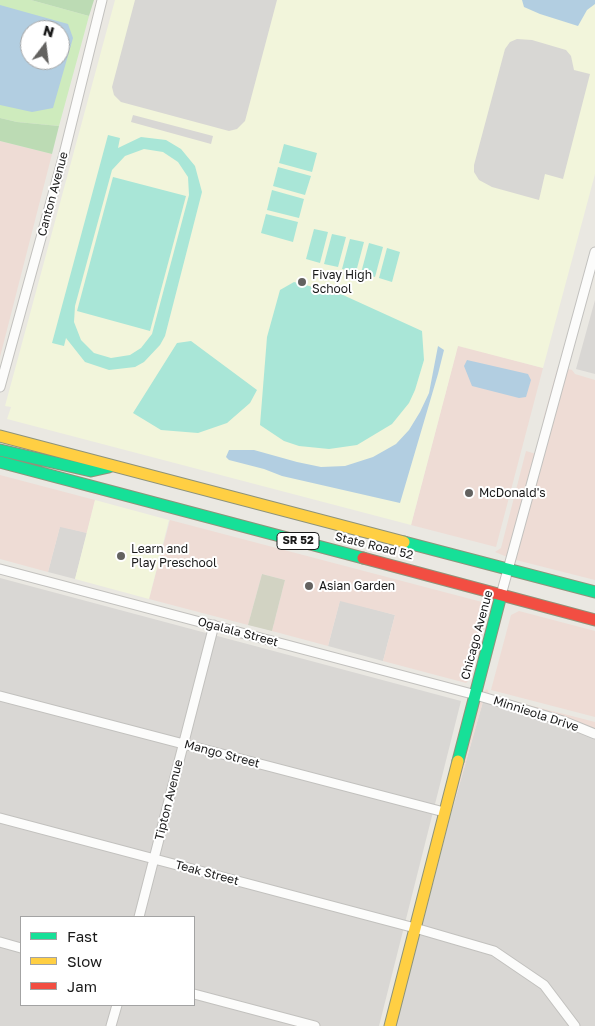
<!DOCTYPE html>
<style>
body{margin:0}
#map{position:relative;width:595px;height:1026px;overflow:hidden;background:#eae8e2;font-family:"Golos Text",sans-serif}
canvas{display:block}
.legend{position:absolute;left:20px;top:916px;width:175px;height:90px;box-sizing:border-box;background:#fff;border:1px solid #a3a3a3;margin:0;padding:6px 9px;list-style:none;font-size:15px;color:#1a1a1a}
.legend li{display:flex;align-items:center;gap:10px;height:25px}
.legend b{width:25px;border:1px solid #a3a3a3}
.north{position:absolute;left:20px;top:20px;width:50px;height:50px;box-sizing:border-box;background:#fff;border:1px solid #a3a3a3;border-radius:50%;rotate:15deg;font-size:14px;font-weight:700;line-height:20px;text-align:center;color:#1a1a1a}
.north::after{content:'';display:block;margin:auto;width:18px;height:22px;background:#636260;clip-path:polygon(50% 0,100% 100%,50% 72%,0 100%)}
</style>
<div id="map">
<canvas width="595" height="1026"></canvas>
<ul class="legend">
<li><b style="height:6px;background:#16e098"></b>Fast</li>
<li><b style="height:6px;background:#ffcf43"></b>Slow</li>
<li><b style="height:6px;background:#f24e42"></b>Jam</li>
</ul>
<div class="north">N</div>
</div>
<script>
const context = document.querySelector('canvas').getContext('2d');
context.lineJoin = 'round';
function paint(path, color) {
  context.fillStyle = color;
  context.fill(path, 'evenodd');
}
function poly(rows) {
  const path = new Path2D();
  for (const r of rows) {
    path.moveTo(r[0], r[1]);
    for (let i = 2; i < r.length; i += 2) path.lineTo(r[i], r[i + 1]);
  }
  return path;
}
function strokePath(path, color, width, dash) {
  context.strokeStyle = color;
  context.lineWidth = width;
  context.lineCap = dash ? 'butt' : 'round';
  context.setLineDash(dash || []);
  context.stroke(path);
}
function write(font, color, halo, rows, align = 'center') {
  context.font = font + ' "Golos Text",sans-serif';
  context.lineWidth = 4;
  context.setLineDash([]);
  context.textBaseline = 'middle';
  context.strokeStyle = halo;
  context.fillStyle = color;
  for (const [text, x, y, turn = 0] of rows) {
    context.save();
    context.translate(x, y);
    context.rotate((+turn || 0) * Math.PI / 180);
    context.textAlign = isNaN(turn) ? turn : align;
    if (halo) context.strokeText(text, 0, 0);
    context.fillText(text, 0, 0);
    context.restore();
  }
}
paint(poly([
 [595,300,595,374,576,369],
 [60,526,87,533,75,579,48,572],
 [0,578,461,701,379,1026,0,1026],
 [21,917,194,917,194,1005,21,1005],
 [340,600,395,615,383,661,328,646],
 [484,698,595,731,595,1026,396,1026,451,814]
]), '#d9d7d4');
paint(poly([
 [0,141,52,154,0,357],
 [458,345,543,368,496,547,411,525],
 [558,366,572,370,575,374,595,380,595,580,512,559,495,552,501,548,526,451,543,456,549,435,543,420],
 [0,475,95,500,87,533,60,527,48,572,0,559],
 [170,520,482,602,487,616,471,678,466,683,383,661,395,615,340,601,328,646,272,631,285,580,262,574,248,625,149,599],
 [519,611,595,631,595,717,491,690,511,615],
 [487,689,490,695,595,722,595,731,484,698,452,811,480,696]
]), '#eedcd5');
paint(poly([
 [115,0,595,0,595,174,543,368,458,346,411,525,7,419,11,407,5,406],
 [95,500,169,520,149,599,75,579]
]), '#f2f5db');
paint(poly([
 [262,574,285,580,272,631,248,625]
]), '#d2d3c3');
paint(poly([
 [0,0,31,0,89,16,59,126,17,122,0,118],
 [30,30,60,30,60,60,30,60]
]), '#ceebbd');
paint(poly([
 [31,0,94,0,89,16],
 [0,118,17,122,59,126,52,154,0,141]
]), '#bcdbb4');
paint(poly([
 [108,135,120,138,118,148,141,137,166,140,181,149,195,166,202,192,165,336,160,345,144,362,135,367,109,370,85,362,66,338,64,346,52,343],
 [144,149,163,152,178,162,188,177,189,195,152,334,141,348,130,355,111,358,94,353,81,340,74,322,75,306,112,170,125,156],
 [284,144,317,153,312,172,279,163],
 [278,167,311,176,305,195,273,186],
 [113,177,186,196,150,331,77,311],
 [272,190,304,199,299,218,267,210],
 [266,214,298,222,293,242,261,233],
 [314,229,328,232,320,263,306,259],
 [332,234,346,237,338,267,324,264],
 [350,239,364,242,356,272,342,269],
 [369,243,383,247,375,277,361,273],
 [387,248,400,252,392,282,379,278],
 [294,282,343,295,422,331,424,360,415,390,409,403,392,424,357,445,329,449,299,446,284,441,260,425,267,337,280,290],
 [191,341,257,390,250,403,227,423,198,433,161,430,133,413,177,343]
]), '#a9e6d7');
paint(poly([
 [135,0,277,0,245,121,237,129,229,131,121,102,114,95,112,87],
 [517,39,532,40,566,50,571,56,574,70,590,74,563,179,545,174,539,200,492,187,479,180,474,172,474,165,505,49,510,42],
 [133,115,213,136,211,144,131,122]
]), '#d8d7d4');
paint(poly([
 [522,0,595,0,595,4,587,10,578,26,540,14,524,7],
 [0,5,68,24,73,38,53,108,32,112,0,105],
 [30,30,60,30,60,60,30,60],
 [438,346,444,350,438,374,400,503,282,476,264,469,229,460,226,457,229,450,254,450,297,462,321,467,345,466,373,457,396,444,409,430,420,412,429,393],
 [467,360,528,374,531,380,526,397,519,398,472,386,464,366]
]), '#b2cee1');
const street = poly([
 [0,387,64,154,102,0],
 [0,569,476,695,563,721,595,734],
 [501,595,595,252],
 [0,696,444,812],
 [0,818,415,928,494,951,544,985,575,1026],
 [139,917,214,625],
 [0,942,21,948],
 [194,994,315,1026],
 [111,1026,117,1005]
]);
const fast = poly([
 [0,450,91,471,109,467],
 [0,462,363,558],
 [404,542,595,592],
 [458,761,501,595]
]);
const slow = poly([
 [0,436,404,542],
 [390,1026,458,761]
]);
const jam = poly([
 [363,558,595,620]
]);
strokePath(street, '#c2c1be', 11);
strokePath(fast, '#8e937a', 13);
strokePath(slow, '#8e937a', 13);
strokePath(jam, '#8e937a', 13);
strokePath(street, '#fcfcfb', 9);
strokePath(fast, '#16e098', 11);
strokePath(slow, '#ffcf43', 11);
strokePath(jam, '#f24e42', 11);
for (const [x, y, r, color] of [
 [302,282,5,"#636260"],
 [469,493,5,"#636260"],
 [121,556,5,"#636260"],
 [309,586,5,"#636260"]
]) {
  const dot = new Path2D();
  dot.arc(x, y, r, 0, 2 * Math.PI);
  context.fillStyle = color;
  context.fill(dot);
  strokePath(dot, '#fff', 2);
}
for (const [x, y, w] of [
 [298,541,42]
]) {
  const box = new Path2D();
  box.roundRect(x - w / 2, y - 8.5, w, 17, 4);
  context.fillStyle = '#fff';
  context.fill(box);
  strokePath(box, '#1a1a1a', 1);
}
write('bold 11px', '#1a1a1a', null, [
 ["SR 52",298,541]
]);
write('12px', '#1a1a1a', '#fff', [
 ["Canton Avenue",53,194,-75],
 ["State Road 52",374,546,14],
 ["Ogalala Street",238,632,15],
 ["Chicago Avenue",477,635,-75],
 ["Minnieola Drive",536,714,18],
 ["Mango Street",222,754,15],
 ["Tipton Avenue",169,800,-76],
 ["Teak Street",207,873,15]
]);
write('12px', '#1a1a1a', '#fff', [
 ["Fivay High",312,275],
 ["School",312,289],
 ["McDonald's",479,493],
 ["Learn and",131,549],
 ["Play Preschool",131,563],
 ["Asian Garden",319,586]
], 'left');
</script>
